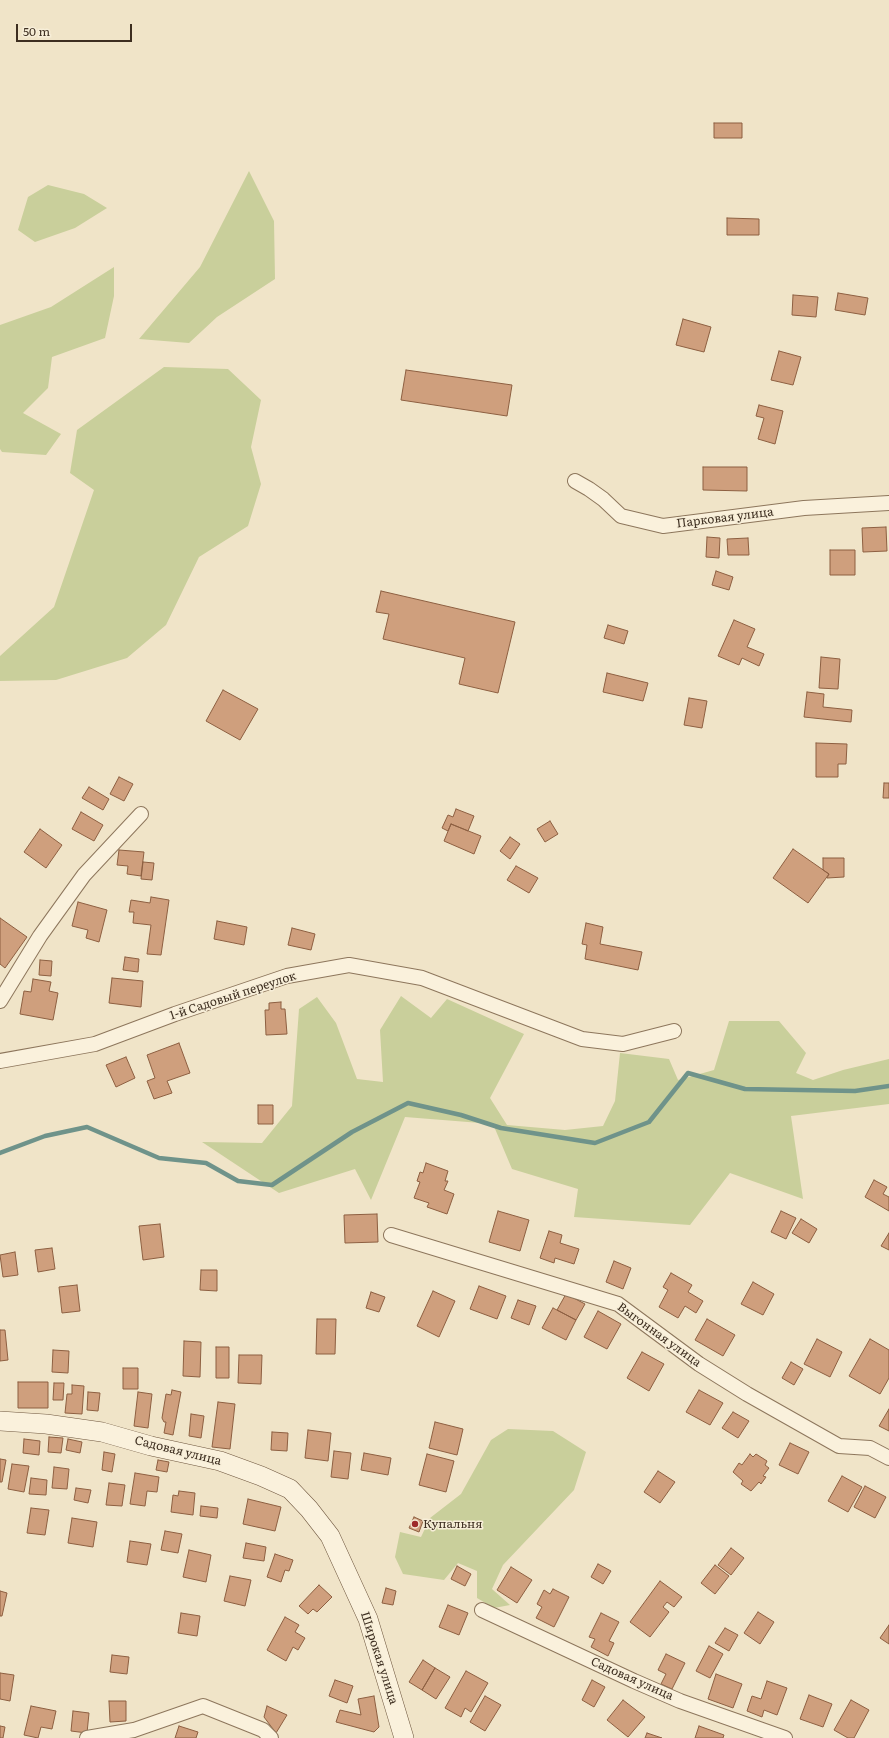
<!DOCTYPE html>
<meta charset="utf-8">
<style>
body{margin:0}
#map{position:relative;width:889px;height:1738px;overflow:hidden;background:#f0e4c8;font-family:Literata,serif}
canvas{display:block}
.scale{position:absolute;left:16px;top:24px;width:116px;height:18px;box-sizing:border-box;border:2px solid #3d2e20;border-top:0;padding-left:5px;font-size:12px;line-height:14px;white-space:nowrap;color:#3d2e20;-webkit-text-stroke:3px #f7eed8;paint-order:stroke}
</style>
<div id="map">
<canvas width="889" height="1738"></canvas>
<div class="scale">50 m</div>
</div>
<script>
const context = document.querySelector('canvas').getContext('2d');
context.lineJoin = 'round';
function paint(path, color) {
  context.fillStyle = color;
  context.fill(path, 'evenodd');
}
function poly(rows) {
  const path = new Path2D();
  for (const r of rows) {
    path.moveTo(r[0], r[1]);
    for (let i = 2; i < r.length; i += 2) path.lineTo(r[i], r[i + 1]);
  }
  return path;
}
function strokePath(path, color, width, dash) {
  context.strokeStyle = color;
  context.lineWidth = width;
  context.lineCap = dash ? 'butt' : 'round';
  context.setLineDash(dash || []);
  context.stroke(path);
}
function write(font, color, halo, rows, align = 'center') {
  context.font = font + ' Literata,serif';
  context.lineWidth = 3;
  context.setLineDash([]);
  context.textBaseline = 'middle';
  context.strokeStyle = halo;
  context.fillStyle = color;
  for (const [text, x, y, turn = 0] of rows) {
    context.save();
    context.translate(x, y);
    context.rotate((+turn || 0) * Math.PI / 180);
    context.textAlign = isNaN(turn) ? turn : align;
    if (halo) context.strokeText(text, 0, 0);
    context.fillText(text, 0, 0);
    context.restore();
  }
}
paint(poly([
 [249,171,274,221,275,279,217,317,189,343,139,339,200,267],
 [48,185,84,194,107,208,75,228,35,242,18,230,28,197],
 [114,267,114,296,105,338,52,357,48,388,23,413,61,434,46,455,2,452,0,449,0,325,51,307],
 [164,367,228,369,261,400,251,447,261,484,248,526,199,557,166,625,127,658,56,680,0,681,0,656,54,607,94,490,70,473,77,430],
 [401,996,431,1018,447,999,524,1034,490,1098,507,1125,565,1130,603,1126,615,1101,620,1053,669,1059,678,1080,714,1070,729,1021,779,1021,806,1053,796,1073,813,1080,843,1070,889,1059,889,1104,791,1116,803,1199,730,1173,690,1225,574,1217,578,1189,512,1169,493,1124,405,1117,371,1200,355,1169,279,1193,202,1142,262,1143,292,1106,299,1009,317,997,336,1023,357,1079,383,1082,380,1030],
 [508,1429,553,1431,586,1452,574,1490,503,1565,492,1589,510,1605,494,1608,477,1598,477,1571,458,1563,444,1580,403,1574,395,1557,400,1532,421,1537,430,1518,461,1494,491,1440]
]), '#c9cf9b');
strokePath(poly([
 [0,1153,45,1136,87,1127,159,1158,206,1163,238,1181,272,1185,352,1132,408,1103,461,1115,501,1128,595,1143,649,1122,688,1073,745,1089,855,1091,889,1086]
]), '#6f938a', 4.5);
const building = poly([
 [714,123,742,123,742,138,714,138,714,123],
 [727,218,759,219,759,235,727,235,727,218],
 [838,293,868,298,865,315,835,310,838,293],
 [793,295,818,297,816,317,792,315,793,295],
 [683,319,711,327,704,352,676,345,683,319],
 [779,351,801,357,793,385,771,380,779,351],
 [406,370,512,385,507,416,401,400,406,370],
 [759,405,783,411,775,444,758,439,764,418,756,416,759,405],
 [703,467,747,467,747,491,703,490,703,467],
 [886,527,887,551,863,552,862,528,886,527],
 [707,537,720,538,719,558,706,557,707,537],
 [748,538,749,555,728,555,727,539,748,538],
 [830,550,855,550,855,575,830,575,830,550],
 [716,571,733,577,729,590,712,585,716,571],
 [381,591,515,622,498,693,459,684,465,658,383,639,389,614,376,612,381,591],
 [734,620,755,629,747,647,764,654,759,666,742,658,739,665,718,656,734,620],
 [608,625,628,631,624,644,604,638,608,625],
 [821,657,840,659,838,689,819,688,821,657],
 [607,673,648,683,643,701,603,692,607,673],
 [223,690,258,709,240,740,206,721,223,690],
 [807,692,824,694,823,707,852,710,851,722,804,717,807,692],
 [689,698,707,701,702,728,684,725,689,698],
 [816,743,847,744,846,764,838,764,838,777,816,777,816,743],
 [119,777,133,784,124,801,110,794,119,777],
 [884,783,889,783,889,798,883,798,884,783],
 [89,787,109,799,103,810,82,798,89,787],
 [456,809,474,816,468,831,451,824,448,831,442,828,448,815,453,817,456,809],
 [81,812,103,825,94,841,72,829,81,812],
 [550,821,558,834,545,842,537,829,550,821],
 [451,824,481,836,474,854,444,841,451,824],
 [40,829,62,845,46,868,24,852,40,829],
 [510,837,520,844,510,859,500,851,510,837],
 [793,849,829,874,808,903,773,878,793,849],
 [119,850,144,852,141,876,127,874,128,866,117,865,119,850],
 [823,858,844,858,844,877,827,878,829,874,823,870,823,858],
 [143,862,154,863,152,880,141,879,143,862],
 [516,866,538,878,529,893,507,880,516,866],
 [151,897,169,900,161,955,147,954,151,925,133,923,134,912,129,912,131,900,150,903,151,897],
 [78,902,107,910,99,942,86,938,88,930,72,926,78,902],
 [0,918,27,937,5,968,0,964,0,918],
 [217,921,247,927,244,945,214,939,217,921],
 [586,923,603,927,600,944,642,952,638,970,585,959,587,945,582,944,586,923],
 [292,928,315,934,311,950,288,945,292,928],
 [125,957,139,959,138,972,123,970,125,957],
 [40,960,52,961,51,976,39,975,40,960],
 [112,978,143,981,141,1007,109,1003,112,978],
 [33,979,51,982,49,991,58,993,53,1020,20,1014,24,991,31,992,33,979],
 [281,1002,281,1009,285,1009,287,1034,266,1035,265,1010,269,1010,269,1003,281,1002],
 [179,1043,190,1073,167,1081,172,1093,154,1099,147,1081,155,1078,147,1055,179,1043],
 [126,1057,135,1078,116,1087,106,1065,126,1057],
 [258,1105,273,1105,273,1124,258,1124,258,1105],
 [426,1163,448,1171,445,1181,448,1181,444,1190,454,1194,447,1214,427,1207,429,1203,414,1198,420,1182,417,1181,420,1172,423,1173,426,1163],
 [874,1180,887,1187,883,1194,889,1197,889,1211,865,1197,874,1180],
 [498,1211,529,1220,520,1251,489,1242,498,1211],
 [781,1211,796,1218,786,1239,771,1232,781,1211],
 [377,1214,378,1242,345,1243,344,1215,377,1214],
 [801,1219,817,1229,809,1243,792,1233,801,1219],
 [160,1224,164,1257,143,1260,139,1226,160,1224],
 [549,1231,562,1235,560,1243,579,1249,574,1264,555,1258,554,1263,540,1258,549,1231],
 [889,1233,889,1250,881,1246,889,1233],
 [52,1248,55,1269,38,1272,35,1250,52,1248],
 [15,1252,18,1275,3,1277,0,1255,15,1252],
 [614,1261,631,1268,623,1289,606,1282,614,1261],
 [201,1270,217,1270,217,1291,200,1290,201,1270],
 [671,1273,692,1285,688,1292,703,1301,696,1313,685,1306,678,1318,659,1307,668,1290,663,1287,671,1273],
 [753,1282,774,1294,763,1315,741,1304,753,1282],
 [77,1285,80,1311,62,1313,59,1287,77,1285],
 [479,1286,506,1296,497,1319,470,1309,479,1286],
 [433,1291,455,1301,439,1337,417,1326,433,1291],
 [371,1292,385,1297,379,1312,366,1308,371,1292],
 [566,1294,585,1304,576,1320,557,1310,566,1294],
 [518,1300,536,1306,529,1325,511,1318,518,1300],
 [553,1308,576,1320,566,1340,542,1328,553,1308],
 [598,1311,621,1324,607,1349,584,1337,598,1311],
 [317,1319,336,1319,335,1354,316,1354,317,1319],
 [707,1319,735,1335,723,1356,695,1340,707,1319],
 [0,1330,5,1330,8,1360,0,1361,0,1330],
 [817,1339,842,1352,830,1377,804,1364,817,1339],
 [870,1339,889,1350,889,1378,880,1394,849,1376,870,1339],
 [184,1341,201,1342,200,1377,183,1376,184,1341],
 [216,1347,229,1347,229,1378,216,1378,216,1347],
 [53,1350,69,1351,68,1373,52,1372,53,1350],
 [642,1352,664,1364,649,1391,627,1378,642,1352],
 [239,1355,262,1355,261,1384,238,1383,239,1355],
 [791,1362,803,1369,794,1385,782,1378,791,1362],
 [123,1368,138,1368,138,1389,123,1389,123,1368],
 [18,1382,48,1382,48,1408,18,1408,18,1382],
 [54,1383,64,1383,63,1400,53,1400,54,1383],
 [72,1385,84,1386,82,1414,65,1413,67,1394,72,1394,72,1385],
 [172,1390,181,1392,173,1435,164,1433,166,1422,164,1422,162,1418,166,1394,171,1395,172,1390],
 [699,1390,723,1403,710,1425,686,1412,699,1390],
 [88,1392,100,1393,98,1411,87,1410,88,1392],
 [138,1392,152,1394,148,1428,134,1426,138,1392],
 [218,1402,235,1404,230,1449,212,1447,218,1402],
 [889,1409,889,1431,879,1426,889,1409],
 [733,1412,749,1421,738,1438,722,1428,733,1412],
 [191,1414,204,1416,201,1438,189,1436,191,1414],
 [435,1422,463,1429,457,1455,429,1448,435,1422],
 [308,1430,331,1433,328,1461,305,1458,308,1430],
 [272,1432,288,1433,287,1451,271,1450,272,1432],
 [49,1437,63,1438,61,1453,48,1452,49,1437],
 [24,1439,40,1441,39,1455,23,1453,24,1439],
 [68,1439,82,1442,80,1453,66,1450,68,1439],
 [790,1443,809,1452,798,1474,779,1465,790,1443],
 [334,1451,351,1453,348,1479,331,1477,334,1451],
 [104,1452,115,1454,112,1472,102,1470,104,1452],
 [364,1453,391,1458,388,1475,361,1470,364,1453],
 [427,1454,454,1461,446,1492,419,1485,427,1454],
 [750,1454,753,1457,756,1454,767,1461,765,1465,769,1468,763,1476,766,1477,761,1484,759,1482,751,1491,741,1484,743,1481,733,1472,739,1463,742,1465,750,1454],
 [0,1459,6,1460,2,1482,0,1482,0,1459],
 [158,1460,169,1462,167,1472,156,1470,158,1460],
 [12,1464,29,1466,24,1492,8,1489,12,1464],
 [54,1467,69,1469,67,1489,52,1488,54,1467],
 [658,1471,675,1482,660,1503,644,1492,658,1471],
 [135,1473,159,1477,157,1492,147,1491,145,1506,130,1504,135,1473],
 [842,1476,862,1487,848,1512,828,1501,842,1476],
 [31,1478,47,1480,46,1495,29,1494,31,1478],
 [109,1483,125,1485,122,1506,106,1505,109,1483],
 [865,1486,886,1497,875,1518,854,1507,865,1486],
 [76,1488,91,1490,88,1503,74,1500,76,1488],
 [179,1491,195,1493,193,1515,171,1512,173,1495,178,1496,179,1491],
 [248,1499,281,1507,275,1531,243,1524,248,1499],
 [201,1506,218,1508,217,1518,200,1516,201,1506],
 [31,1508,49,1510,45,1535,27,1533,31,1508],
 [414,1517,423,1521,419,1532,409,1528,414,1517],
 [72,1518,97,1522,93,1547,68,1543,72,1518],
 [165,1531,182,1534,178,1553,161,1550,165,1531],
 [130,1541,151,1544,147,1565,127,1562,130,1541],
 [246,1543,266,1547,264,1561,243,1558,246,1543],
 [731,1548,744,1558,731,1575,718,1565,731,1548],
 [189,1550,211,1555,206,1582,183,1577,189,1550],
 [275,1554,293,1560,289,1571,285,1570,281,1582,267,1577,275,1554],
 [598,1564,611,1571,603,1584,591,1577,598,1564],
 [715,1565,729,1576,715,1594,701,1583,715,1565],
 [457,1566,471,1574,465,1586,451,1579,457,1566],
 [511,1567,532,1580,517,1603,497,1590,511,1567],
 [230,1576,251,1580,245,1606,224,1601,230,1576],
 [660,1581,682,1597,674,1607,667,1602,663,1607,669,1612,650,1637,630,1622,660,1581],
 [319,1585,332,1597,317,1612,313,1609,308,1614,299,1606,319,1585],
 [386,1588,396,1591,393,1605,382,1603,386,1588],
 [553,1589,569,1597,554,1627,536,1618,542,1607,537,1604,544,1590,550,1594,553,1589],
 [0,1591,7,1593,2,1616,0,1616,0,1591],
 [448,1605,468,1613,459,1635,439,1627,448,1605],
 [758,1612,774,1622,760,1644,744,1633,758,1612],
 [181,1613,200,1616,197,1636,178,1633,181,1613],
 [601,1613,619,1622,609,1641,614,1643,608,1656,591,1647,595,1639,589,1637,601,1613],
 [285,1617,299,1625,295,1632,305,1638,298,1650,293,1647,286,1661,267,1650,285,1617],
 [889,1625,889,1644,880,1638,889,1625],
 [725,1628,738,1635,729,1651,715,1643,725,1628],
 [709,1646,723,1654,710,1678,696,1671,709,1646],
 [666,1654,685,1663,672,1689,661,1684,666,1674,658,1670,666,1654],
 [112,1655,129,1657,127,1674,110,1672,112,1655],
 [423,1660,435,1668,422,1690,409,1682,423,1660],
 [435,1668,450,1677,436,1699,422,1690,435,1668],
 [466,1671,488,1683,471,1712,465,1708,461,1717,445,1708,466,1671],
 [0,1673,14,1675,10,1701,0,1699,0,1673],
 [716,1674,742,1684,733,1708,708,1699,716,1674],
 [335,1680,353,1686,347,1703,329,1696,335,1680],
 [592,1680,605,1687,594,1707,582,1700,592,1680],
 [767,1681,787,1688,777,1715,764,1710,762,1717,747,1711,752,1696,761,1699,767,1681],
 [809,1695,832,1704,823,1727,800,1719,809,1695],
 [374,1696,379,1727,374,1732,336,1722,340,1710,361,1715,358,1699,374,1696],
 [485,1696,501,1705,485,1731,470,1722,485,1696],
 [623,1700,645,1717,628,1737,607,1720,623,1700],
 [851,1700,869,1710,854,1738,848,1738,834,1730,851,1700],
 [109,1701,126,1701,126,1721,110,1722,109,1701],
 [31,1706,56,1711,52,1729,41,1727,38,1738,24,1735,31,1706],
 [267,1706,287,1715,276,1733,264,1717,267,1706],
 [73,1711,89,1713,87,1733,71,1731,73,1711],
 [0,1726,5,1727,3,1738,0,1738,0,1726],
 [179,1726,198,1732,196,1738,175,1738,179,1726],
 [699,1726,724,1735,723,1738,695,1738,699,1726],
 [647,1733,662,1738,645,1738,647,1733]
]);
paint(building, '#cf9f7d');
strokePath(building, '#8d5f41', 1);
const street = poly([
 [575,481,589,489,603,499,621,516,663,526,804,508,889,503],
 [0,1001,40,936,84,875,141,814],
 [0,1061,95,1044,175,1014,287,976,349,965,422,978,582,1039,623,1044,674,1031],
 [391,1235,618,1304,699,1364,747,1394,839,1446,870,1448,889,1458],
 [482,1610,634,1681,680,1701,785,1738],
 [87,1738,134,1730,203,1706,263,1730,271,1738]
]);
const secondary = poly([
 [0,1421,46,1424,102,1432,151,1446,220,1461,261,1476,290,1489,309,1509,330,1536,368,1619,404,1738]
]);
strokePath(street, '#8d765c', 16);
strokePath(secondary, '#6f573f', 20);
strokePath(street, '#faf1dc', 14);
strokePath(secondary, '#faf1dc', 19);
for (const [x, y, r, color] of [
 [415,1524,4,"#9e2a2b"]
]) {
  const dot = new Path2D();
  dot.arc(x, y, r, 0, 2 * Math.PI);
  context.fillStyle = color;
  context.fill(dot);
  strokePath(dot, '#f7eed8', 1.5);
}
write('12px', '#3d2e20', '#f7eed8', [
 ["Парковая улица",725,518,-7],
 ["1-й Садовый переулок",233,996,-18],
 ["Выгонная улица",659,1335,36],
 ["Садовая улица",178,1451,14],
 ["Широкая улица",379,1658,72],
 ["Садовая улица",632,1679,24]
]);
write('12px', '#3d2e20', '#f7eed8', [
 ["Купальня",423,1524]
], 'left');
</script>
